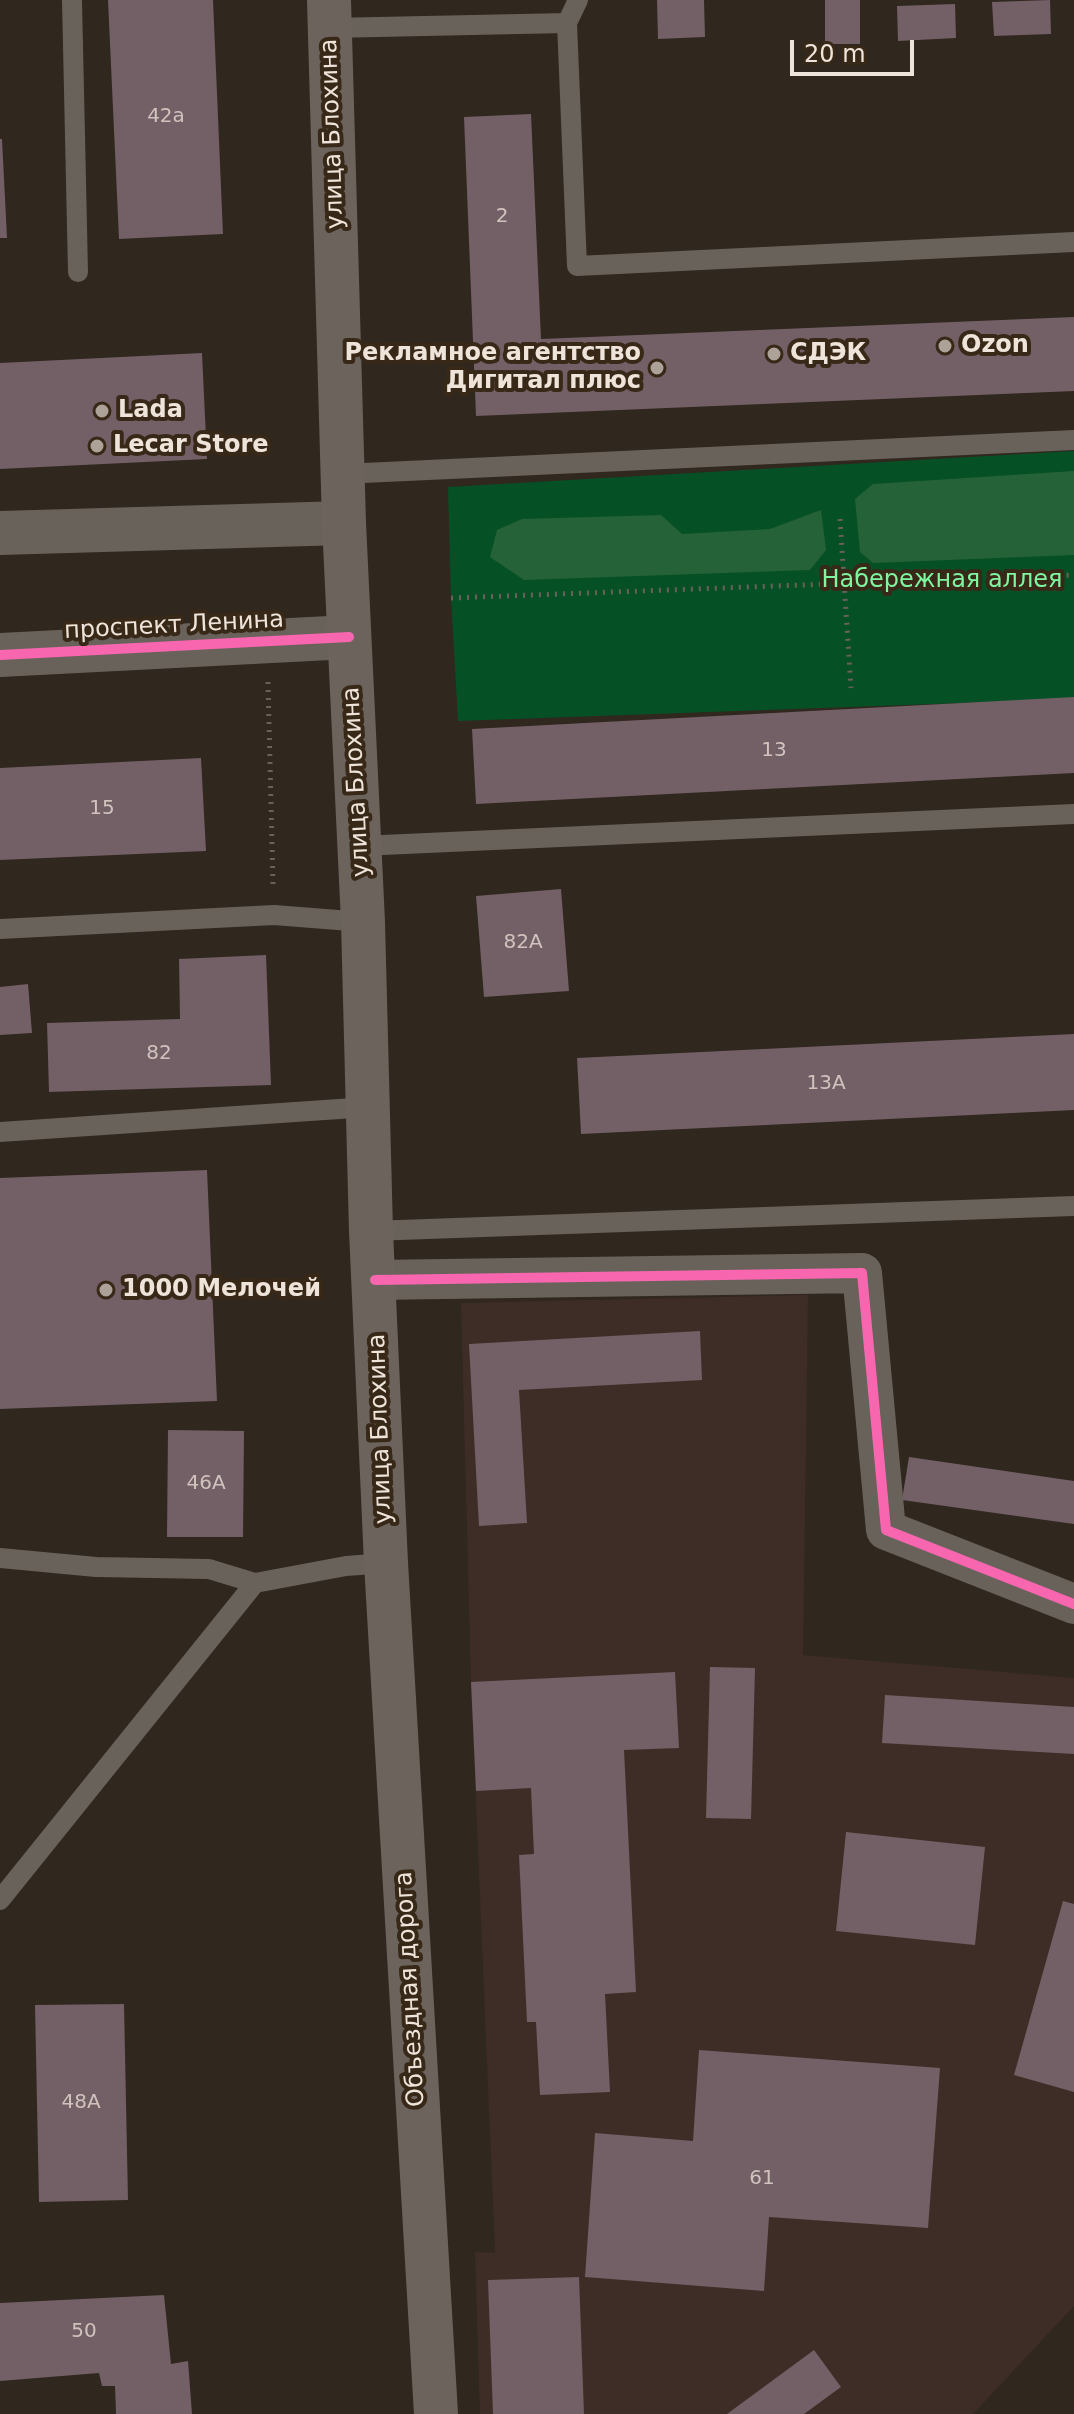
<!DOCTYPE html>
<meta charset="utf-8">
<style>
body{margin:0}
#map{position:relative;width:1074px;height:2414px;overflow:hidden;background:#30271e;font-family:"DejaVu Sans",sans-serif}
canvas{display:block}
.scale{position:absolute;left:790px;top:40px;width:124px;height:36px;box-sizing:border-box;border:4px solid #efe4da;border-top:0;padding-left:10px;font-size:24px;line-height:28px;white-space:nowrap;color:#efe4da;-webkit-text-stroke:6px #372817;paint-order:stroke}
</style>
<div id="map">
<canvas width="1074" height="2414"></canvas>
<div class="scale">20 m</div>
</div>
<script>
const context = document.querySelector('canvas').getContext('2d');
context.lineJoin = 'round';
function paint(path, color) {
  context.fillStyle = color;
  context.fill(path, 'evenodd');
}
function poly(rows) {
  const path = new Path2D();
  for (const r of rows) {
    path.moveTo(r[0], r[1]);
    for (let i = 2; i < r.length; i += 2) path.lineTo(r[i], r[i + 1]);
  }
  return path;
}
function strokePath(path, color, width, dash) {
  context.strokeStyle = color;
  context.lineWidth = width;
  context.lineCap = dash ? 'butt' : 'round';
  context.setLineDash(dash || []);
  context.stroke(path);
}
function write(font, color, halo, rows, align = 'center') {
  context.font = font + ' "DejaVu Sans",sans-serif';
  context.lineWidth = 8;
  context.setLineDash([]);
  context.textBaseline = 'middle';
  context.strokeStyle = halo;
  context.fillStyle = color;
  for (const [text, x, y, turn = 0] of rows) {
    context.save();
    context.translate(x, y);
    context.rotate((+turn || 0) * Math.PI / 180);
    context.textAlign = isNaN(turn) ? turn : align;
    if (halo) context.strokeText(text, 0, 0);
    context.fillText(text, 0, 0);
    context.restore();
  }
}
paint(poly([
 [808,1295,803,1655,1074,1678,1074,2306,973,2414,480,2414,475,2252,495,2253,471,1682,461,1303]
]), '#3e2d26');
paint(poly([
 [1074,451,1074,699,458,721,451,598,448,487]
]), '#065025');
paint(poly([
 [1074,471,1074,555,873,563,860,552,855,499,873,484],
 [821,510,826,550,810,570,524,580,490,557,497,530,522,519,661,515,682,534,770,529]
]), '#266237');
paint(poly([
 [108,0,213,0,223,234,119,239],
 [657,0,704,0,705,37,658,39],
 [825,0,860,0,860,44,825,44],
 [1050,0,1051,34,994,36,992,2],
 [955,4,956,38,898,41,897,6],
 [531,114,541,339,1074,317,1074,391,476,416,464,117],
 [0,139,2,139,7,238,0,238],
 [202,353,207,459,0,469,0,363],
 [1074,697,1074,773,476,804,472,729],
 [201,758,206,851,0,860,0,768],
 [561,889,569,991,484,997,476,896],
 [266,955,271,1085,49,1092,47,1023,180,1019,179,959],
 [28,984,32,1033,0,1035,0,987],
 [1074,1034,1074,1110,581,1134,577,1058],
 [207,1170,217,1401,0,1409,0,1178],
 [700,1331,702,1380,519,1390,527,1523,479,1526,469,1344],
 [168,1430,244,1431,243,1537,167,1537],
 [909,1457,1074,1481,1074,1524,902,1500],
 [710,1667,755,1668,751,1819,706,1818],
 [675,1672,679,1748,624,1750,636,1992,605,1994,610,2092,540,2095,536,2022,527,2022,519,1855,534,1854,531,1788,476,1791,471,1682],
 [885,1695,1074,1707,1074,1754,882,1743],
 [846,1832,985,1847,975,1945,836,1931],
 [1063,1901,1074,1904,1074,2092,1014,2075],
 [124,2004,128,2200,39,2202,35,2005],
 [699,2050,940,2068,928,2228,769,2217,764,2291,585,2277,595,2133,693,2141],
 [579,2277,584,2414,493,2414,488,2280],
 [164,2295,171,2364,188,2361,192,2414,116,2414,115,2386,102,2386,99,2373,0,2381,0,2303],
 [814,2350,841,2387,804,2414,727,2414]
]), '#735f66');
strokePath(poly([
 [840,519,851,688],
 [451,598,1074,575],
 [268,682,273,884]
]), '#68625a', 5, [2, 6]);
strokePath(poly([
 [72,0,78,272],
 [567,23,578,0],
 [330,28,567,23,577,266,1074,242],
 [342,474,1074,440],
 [360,846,1074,814],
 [0,929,274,915,363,922],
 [0,1132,369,1107],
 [371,1231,1074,1206],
 [0,1558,96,1567,209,1569,255,1583],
 [0,1900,255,1583,346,1566,386,1563]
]), '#69625b', 20);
strokePath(poly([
 [375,1280,862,1273,886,1530,1074,1604]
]), '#69625b', 40);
strokePath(poly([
 [0,533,344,523],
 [0,655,349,637]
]), '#69625b', 44);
strokePath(poly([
 [329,0,344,523,363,922,371,1231,386,1563,436,2414]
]), '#6c645c', 44);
strokePath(poly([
 [0,655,349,637],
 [375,1280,862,1273,886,1530,1074,1604]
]), '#f766af', 10);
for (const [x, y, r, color] of [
 [945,346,8,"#aca298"],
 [774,354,8,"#aca298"],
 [657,368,8,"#aca298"],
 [102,411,8,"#aca298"],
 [97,446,8,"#aca298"],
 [106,1290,8,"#aca298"]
]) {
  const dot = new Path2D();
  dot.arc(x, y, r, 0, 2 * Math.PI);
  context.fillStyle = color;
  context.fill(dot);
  strokePath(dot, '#372817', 3);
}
write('20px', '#d0c3bd', null, [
 ["42а",166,117],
 ["2",502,217],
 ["13",774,751],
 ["15",102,809],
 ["82А",523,943],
 ["82",159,1054],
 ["13А",826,1084],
 ["46А",206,1484],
 ["48А",81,2103],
 ["61",762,2179],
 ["50",84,2332]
]);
write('24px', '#efe4da', '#372817', [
 ["улица Блохина",333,134,-92],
 ["проспект Ленина",174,626,-3],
 ["улица Блохина",357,782,-93],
 ["улица Блохина",381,1429,-92],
 ["Объездная дорога",411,1989,-93]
]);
write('bold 24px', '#efe4da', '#372817', [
 ["Ozon",961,346],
 ["Рекламное агентство",641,354,"right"],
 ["Дигитал плюс",641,382,"right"],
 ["СДЭК",790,354],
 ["Lada",118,411],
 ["Lecar Store",113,446],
 ["1000 Мелочей",122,1290]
], 'left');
write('24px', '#7ff5a0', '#372817', [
 ["Набережная аллея",942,581]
]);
</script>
